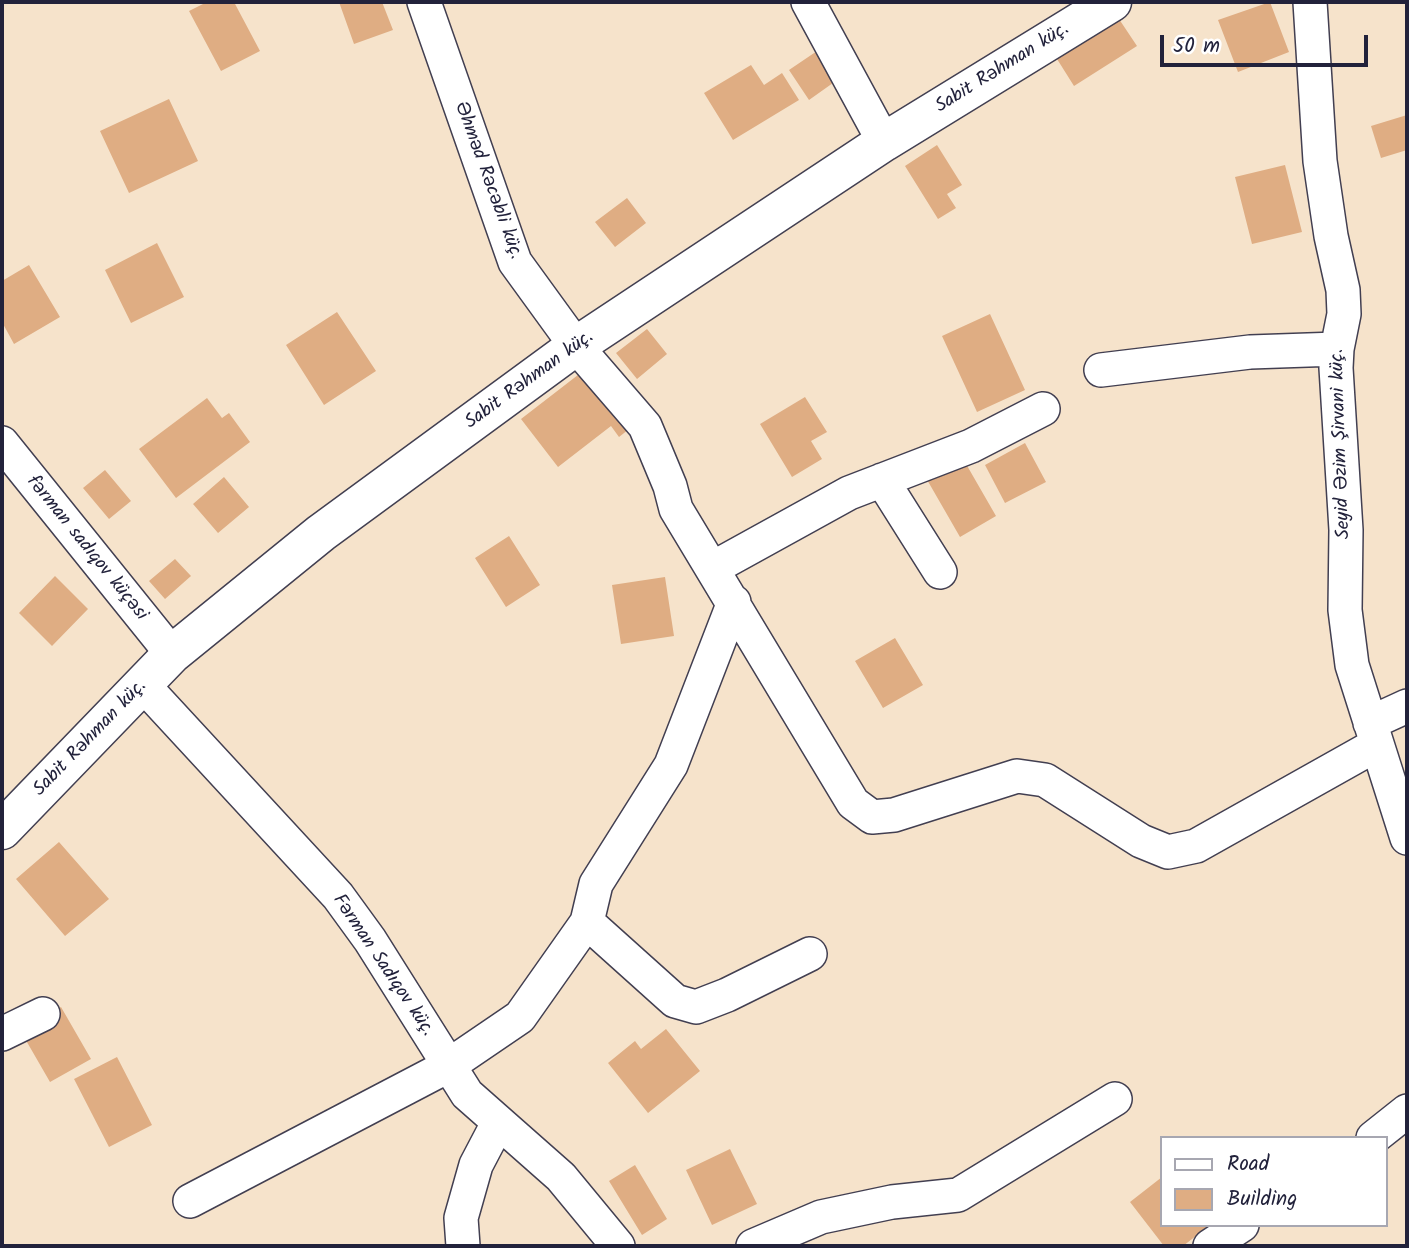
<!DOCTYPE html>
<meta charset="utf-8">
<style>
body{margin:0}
#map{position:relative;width:1409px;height:1248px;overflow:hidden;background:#f6e3cb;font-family:Kalam,sans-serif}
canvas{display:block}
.frame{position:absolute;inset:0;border:4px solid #22223b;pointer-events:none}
.legend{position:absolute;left:1160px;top:1136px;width:228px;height:91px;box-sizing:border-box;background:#fff;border:2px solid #a7a7b1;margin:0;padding:9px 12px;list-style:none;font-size:21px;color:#22223b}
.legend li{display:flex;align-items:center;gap:14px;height:35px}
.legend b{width:35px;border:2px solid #a7a7b1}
.scale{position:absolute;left:1160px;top:35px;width:208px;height:32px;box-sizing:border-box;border:4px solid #22223b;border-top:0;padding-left:9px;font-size:21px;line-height:24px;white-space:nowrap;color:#22223b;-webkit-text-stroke:5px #fff;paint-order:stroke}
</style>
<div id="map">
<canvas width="1409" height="1248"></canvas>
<div class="frame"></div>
<ul class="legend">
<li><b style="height:9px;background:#fff"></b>Road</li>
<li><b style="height:19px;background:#dfad83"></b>Building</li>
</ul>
<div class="scale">50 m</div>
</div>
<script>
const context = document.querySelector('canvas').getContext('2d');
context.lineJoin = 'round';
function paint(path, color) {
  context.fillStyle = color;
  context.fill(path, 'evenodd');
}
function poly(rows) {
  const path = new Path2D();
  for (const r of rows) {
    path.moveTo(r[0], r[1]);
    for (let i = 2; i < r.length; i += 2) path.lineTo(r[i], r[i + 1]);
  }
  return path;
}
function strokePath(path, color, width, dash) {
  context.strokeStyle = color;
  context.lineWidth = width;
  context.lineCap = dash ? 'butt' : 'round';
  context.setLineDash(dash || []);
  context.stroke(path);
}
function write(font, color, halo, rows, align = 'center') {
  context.font = font + ' Kalam,sans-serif';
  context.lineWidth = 5;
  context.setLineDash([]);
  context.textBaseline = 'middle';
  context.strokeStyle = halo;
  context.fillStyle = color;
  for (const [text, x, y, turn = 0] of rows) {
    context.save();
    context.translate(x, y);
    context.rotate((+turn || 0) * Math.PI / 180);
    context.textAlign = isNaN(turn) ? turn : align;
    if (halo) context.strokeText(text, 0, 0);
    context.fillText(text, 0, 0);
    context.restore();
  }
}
paint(poly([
 [207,2,234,2,260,51,221,71,189,11],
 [339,2,382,2,393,30,354,44],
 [1270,2,1289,52,1238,72,1218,20],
 [1119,19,1137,46,1074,86,1057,59],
 [820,49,840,78,809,100,789,70],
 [751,65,764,85,782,73,799,100,733,140,704,93],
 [169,99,198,161,129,193,100,131],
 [1407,115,1407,150,1381,158,1371,126],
 [937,145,962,185,947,194,956,208,938,219,905,166],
 [1285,165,1302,232,1252,244,1235,177],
 [627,198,646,223,615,247,595,222],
 [157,243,184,297,131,323,105,270],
 [29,265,60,317,14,344,2,322,2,281],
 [337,312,376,371,324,405,286,345],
 [990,314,1025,390,977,412,942,336],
 [647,329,667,354,637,379,616,353],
 [587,368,633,426,619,437,611,426,558,467,521,419],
 [805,397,827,432,811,441,822,459,792,477,760,424],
 [207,398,222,418,229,413,250,442,176,498,139,449],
 [1025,443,1046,482,1005,503,985,465],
 [958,450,996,516,960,537,922,471],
 [105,470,131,501,109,519,83,488],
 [224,477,249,507,218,533,193,504],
 [509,536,540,585,506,607,475,558],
 [175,559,191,576,165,599,149,581],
 [55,576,88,609,52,646,19,613],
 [665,577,674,636,621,644,612,585],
 [895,638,923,685,883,708,855,661],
 [59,842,109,899,65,936,16,879],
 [61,1007,91,1059,50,1082,20,1030],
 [666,1029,700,1071,648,1113,608,1063,635,1041,641,1049],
 [117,1057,152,1125,109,1147,74,1079],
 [730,1149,757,1204,712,1225,686,1170],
 [635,1165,667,1219,642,1235,609,1181],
 [1162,1177,1162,1225,1210,1225,1183,1246,1164,1246,1130,1202]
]), '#dfad83');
const minor = poly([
 [424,2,515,262,576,346,645,426,670,486,676,509,853,803,872,817,894,815,1017,776,1045,780,1141,841,1168,852,1196,846,1376,745],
 [808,2,884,142],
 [1310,2,1320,161,1331,236,1343,290,1344,314,1337,349,1336,368,1346,530,1345,610,1352,665,1407,838],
 [1101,370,1250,352,1337,349],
 [2,443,172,654],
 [882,480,940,572],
 [713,568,849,493,971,446,1043,409],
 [144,686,338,896,370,940,467,1094,561,1177,618,1246],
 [1370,723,1407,706],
 [587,922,675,1001,696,1007,727,995,810,954],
 [2,1034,43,1014],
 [1373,1138,1407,1111],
 [190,1201,448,1066,520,1017,587,922,596,884,671,765,734,602],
 [463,1246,461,1218,476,1165,498,1123],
 [753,1246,821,1217,892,1202,958,1195,1115,1099],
 [1210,1246,1242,1225]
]);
const secondary = poly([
 [2,830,172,654,321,533,576,346,884,142,1112,2]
]);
strokePath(minor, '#423f51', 36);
strokePath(secondary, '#423f51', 41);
strokePath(minor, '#fff', 33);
strokePath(secondary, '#fff', 38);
write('19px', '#22223b', '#fff', [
 ["Sabit Rəhman küç.",1003,69,-32],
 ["Əhməd Rəcəbli küç.",487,181,70],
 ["Sabit Rəhman küç.",530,381,-36],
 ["Seyid Əzim Şirvani küç.",1342,444,-92],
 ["fərman sadıqov küçəsi",86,549,51],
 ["Sabit Rəhman küç.",91,739,-46],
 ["Fərman Sadıqov küç.",382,966,56]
]);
</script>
